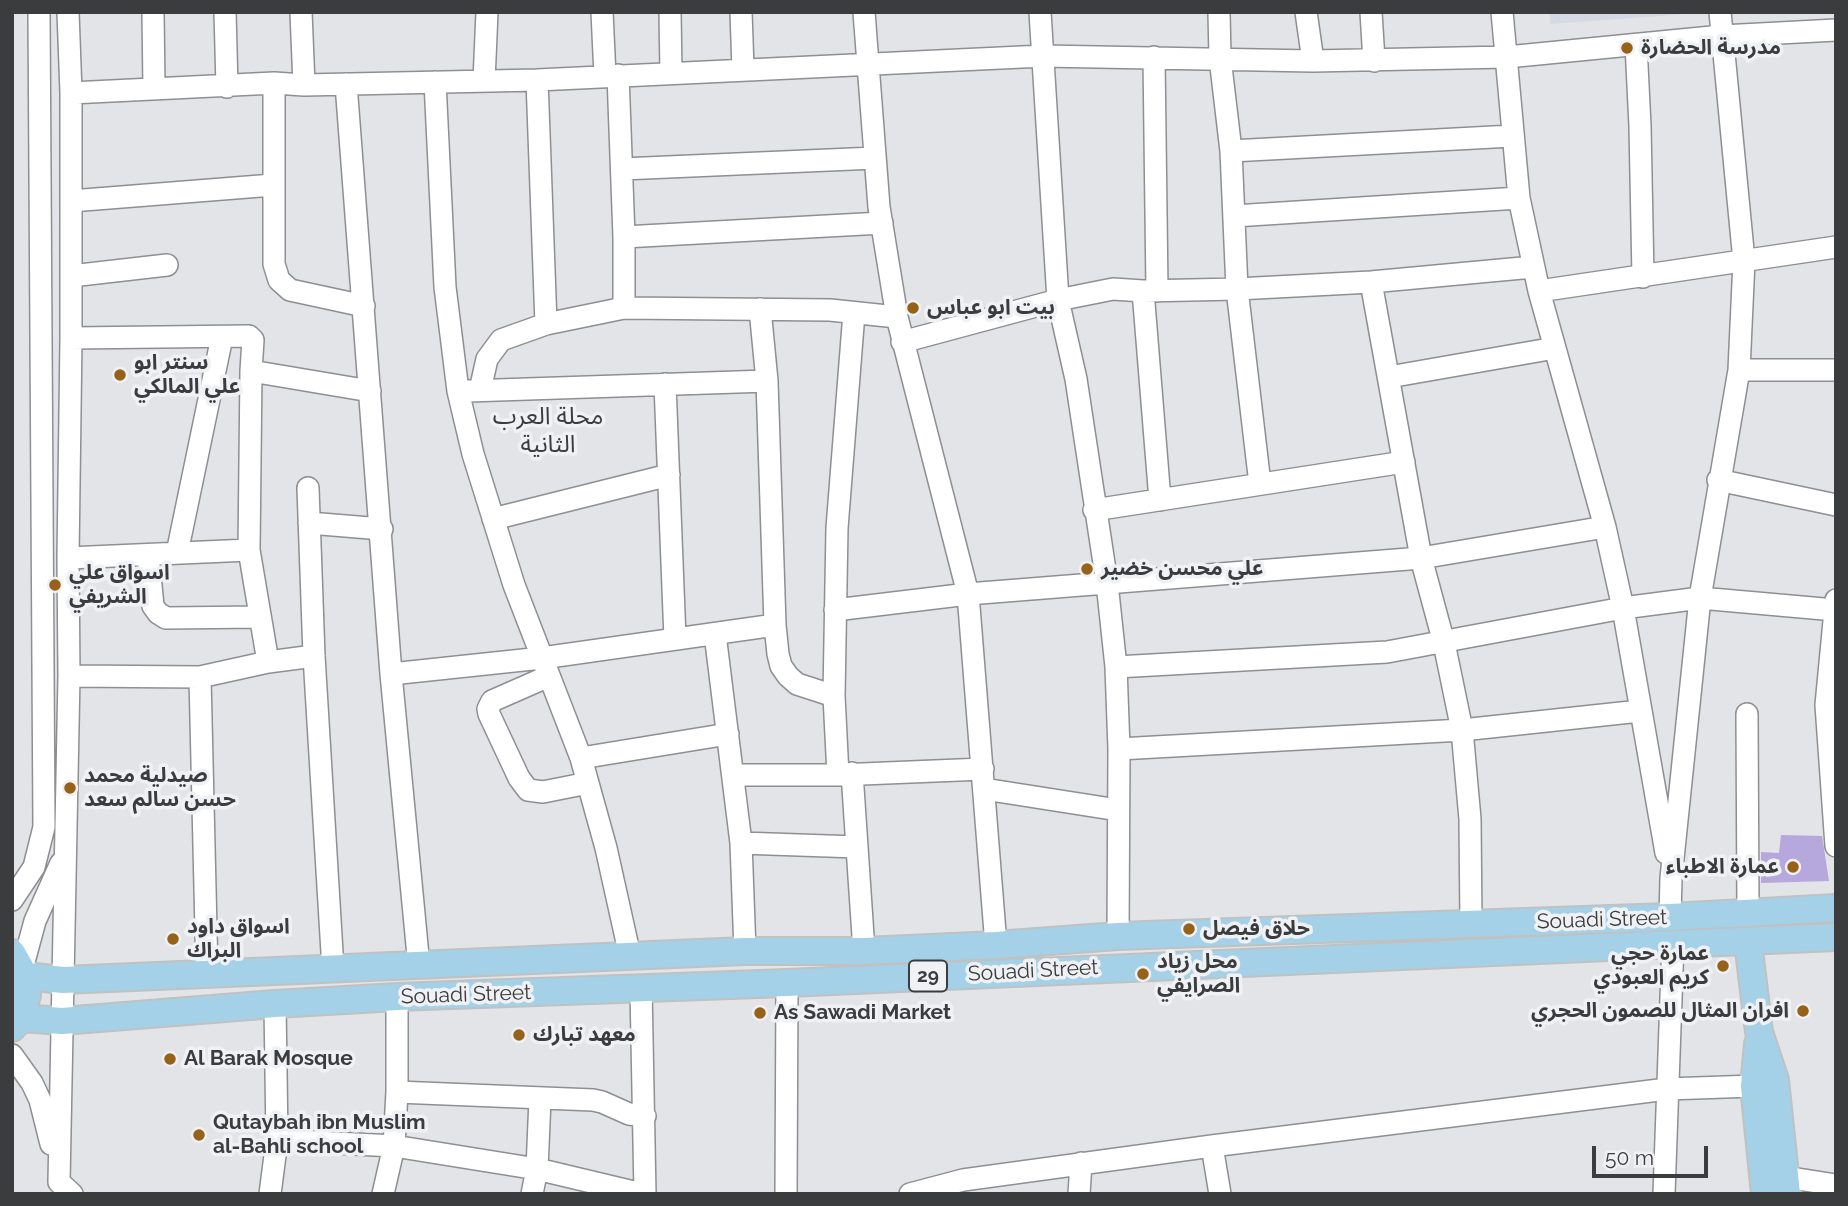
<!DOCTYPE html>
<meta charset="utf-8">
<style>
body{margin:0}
#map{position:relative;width:1848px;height:1206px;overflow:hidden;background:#e2e4e7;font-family:Raleway,sans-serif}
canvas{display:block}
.frame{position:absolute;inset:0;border:14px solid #3b3c3d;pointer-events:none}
.scale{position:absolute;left:1592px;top:1146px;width:116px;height:32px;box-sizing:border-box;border:4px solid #3b3c3d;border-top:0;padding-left:9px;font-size:21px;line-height:24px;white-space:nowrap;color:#3b3c3d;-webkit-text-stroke:5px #eff1f4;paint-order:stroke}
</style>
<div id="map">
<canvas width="1848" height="1206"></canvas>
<div class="frame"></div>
<div class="scale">50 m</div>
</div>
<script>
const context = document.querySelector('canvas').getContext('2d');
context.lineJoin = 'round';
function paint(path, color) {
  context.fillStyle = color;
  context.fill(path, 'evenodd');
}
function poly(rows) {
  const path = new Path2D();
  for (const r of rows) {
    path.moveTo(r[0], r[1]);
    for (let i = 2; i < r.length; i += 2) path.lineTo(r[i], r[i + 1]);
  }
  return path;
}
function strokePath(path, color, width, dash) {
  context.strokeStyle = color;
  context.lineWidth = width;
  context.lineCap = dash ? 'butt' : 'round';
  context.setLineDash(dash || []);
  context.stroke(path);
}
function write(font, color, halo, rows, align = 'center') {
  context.font = font + ' Raleway,"Noto Sans Arabic",sans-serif';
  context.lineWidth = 7;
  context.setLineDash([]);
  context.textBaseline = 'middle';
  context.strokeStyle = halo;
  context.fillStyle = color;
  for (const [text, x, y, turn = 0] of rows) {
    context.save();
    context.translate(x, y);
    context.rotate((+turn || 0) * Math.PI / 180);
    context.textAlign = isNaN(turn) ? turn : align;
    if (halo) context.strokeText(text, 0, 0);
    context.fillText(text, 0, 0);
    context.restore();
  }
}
paint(poly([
 [1550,12,1687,12,1687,14,1550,24]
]), '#d4d9e3');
paint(poly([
 [1781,835,1822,836,1829,881,1761,883,1761,852,1779,853]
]), '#b6a7dc');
const minor = poly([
 [68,12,71,93,71,338,68,558,69,676,59,1182,72,1194],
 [153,12,154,89],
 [225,12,227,87],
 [301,12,304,85],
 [602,12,605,76],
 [670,12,671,73],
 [741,12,743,69],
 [864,12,879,207,897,317,968,594,996,945],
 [1040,12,1058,300,1076,379,1107,583,1116,667,1119,749,1118,936],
 [1219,12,1220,58,1231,151,1237,289,1260,484],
 [1306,12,1313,61],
 [1371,12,1374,61],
 [1502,12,1519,198,1539,291,1605,527,1623,608,1666,853],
 [1636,45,1640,126,1643,277],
 [1154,57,1157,291],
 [618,75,624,237,624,308],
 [537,80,546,324],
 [484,81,487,12],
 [435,82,445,287,458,391,473,454,514,585,581,758,606,848,630,956],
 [274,83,274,264,279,280,290,290,364,306],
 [346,84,391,674,419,966],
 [71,93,274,83,304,85,537,80,1043,56,1313,61,1507,57,1722,36,1836,30],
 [1231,151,1512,136],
 [622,169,875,158],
 [71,201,273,185],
 [1234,216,1519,198],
 [624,237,882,223],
 [71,276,167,265],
 [1371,282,1421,558,1444,643,1462,730,1470,819,1471,925],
 [1143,291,1160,500],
 [1539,291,1836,247],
 [760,309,767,381,775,625,778,654,781,666,788,676,797,684,834,696],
 [71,338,249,336,253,340,251,371,249,550,268,662],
 [902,342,1058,300,1113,289,1143,291,1237,289,1371,282,1533,267],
 [1739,370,1836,370],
 [251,371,370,391],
 [1389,377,1555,348],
 [665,384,675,639],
 [480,390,487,359,501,340,546,324,624,308,830,310,897,317],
 [468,391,767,381],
 [1718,480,1836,505],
 [308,488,314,656,333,969],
 [1094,510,1404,462],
 [493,519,669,475],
 [309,523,382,529],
 [177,553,222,337],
 [148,555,153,606,158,613,166,618,260,617],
 [68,558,249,550],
 [1836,600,1826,705,1836,846],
 [835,610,968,594,1421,558,1605,527],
 [715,634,741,843,745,951],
 [1116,667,1387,652,1623,608,1700,598,1835,610],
 [391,674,542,658,775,625],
 [69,676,200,677,268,662,314,656],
 [549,676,492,701,488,709,489,714,519,778,528,790,543,792,588,783],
 [200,677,207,973],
 [1747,714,1748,911],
 [1119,749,1462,730,1640,711],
 [581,758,728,734],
 [852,773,864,951],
 [733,775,838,775,983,769],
 [838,775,834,696,837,528,854,313],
 [984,789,1118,810],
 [741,843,857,847],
 [12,900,34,867,44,827,39,12],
 [1670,917,1671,878,1700,598,1739,370,1744,261,1720,12],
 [22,969,35,921,61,863],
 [641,988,645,1194],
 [12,1055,32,1083,40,1100,51,1144],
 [397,1092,593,1100,602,1102,629,1114,645,1116],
 [277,1140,394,1146,537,1169,642,1194],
 [1212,1146,1220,1194],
 [1785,1177,1836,1185],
 [270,1194,277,1140,275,1004],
 [383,1194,394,1146,397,1092,397,997],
 [532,1194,537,1169,540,1099],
 [786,1194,787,983],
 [910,1194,963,1180,1212,1146,1667,1089,1754,1086],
 [1079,1194,1081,1163],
 [1664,1194,1673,943]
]);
const major = poly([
 [1748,942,1759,1032,1775,1080,1787,1194],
 [12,953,25,976,27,984,27,995,21,1018,12,1028],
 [25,976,63,980,745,951,864,951,996,945,1118,936,1670,917,1836,908],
 [21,1018,62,1021,275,1004,397,997,787,983,1836,937],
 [1758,1044,1754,1086,1765,1194]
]);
strokePath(minor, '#8e8f92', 24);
strokePath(major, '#c0c1c1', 30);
strokePath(minor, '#fff', 21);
strokePath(major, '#a5d1e8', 26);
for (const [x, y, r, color] of [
 [1627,48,7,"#966118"],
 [913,308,7,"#966118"],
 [120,375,7,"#966118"],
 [1087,569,7,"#966118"],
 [55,585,7,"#966118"],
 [70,788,7,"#966118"],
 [1793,867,7,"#966118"],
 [1189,929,7,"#966118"],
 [173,939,7,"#966118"],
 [1723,966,7,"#966118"],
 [1143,974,7,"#966118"],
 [1803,1011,7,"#966118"],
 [760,1013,7,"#966118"],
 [519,1035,7,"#966118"],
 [170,1059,7,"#966118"],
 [199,1135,7,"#966118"]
]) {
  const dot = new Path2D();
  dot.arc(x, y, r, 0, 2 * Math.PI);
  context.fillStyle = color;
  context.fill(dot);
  strokePath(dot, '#eff1f4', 2.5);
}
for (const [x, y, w] of [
 [928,976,38]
]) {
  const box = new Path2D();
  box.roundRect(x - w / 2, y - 15.5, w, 31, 5);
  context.fillStyle = '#eff1f4';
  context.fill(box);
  strokePath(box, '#3b3c3d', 2);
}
write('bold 19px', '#3b3c3d', null, [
 ["29",928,976]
]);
write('bold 21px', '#3b3c3d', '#eff1f4', [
 ["مدرسة الحضارة",1641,48],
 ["بيت ابو عباس",927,308],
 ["سنتر ابو",134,363],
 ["علي المالكي",134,387],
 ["علي محسن خضير",1101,569],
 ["اسواق علي",69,573],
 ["الشريفي",69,597],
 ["صيدلية محمد",84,776],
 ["حسن سالم سعد",84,800],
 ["عمارة الاطباء",1779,867,"right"],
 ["اسواق داود",187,927],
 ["البراك",187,951],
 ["حلاق فيصل",1203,929],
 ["عمارة حجي",1709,954,"right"],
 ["كريم العبودي",1709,978,"right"],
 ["محل زياد",1157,962],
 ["الصرايفي",1157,986],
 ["افران المثال للصمون الحجري",1789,1011,"right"],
 ["As Sawadi Market",774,1013],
 ["معهد تبارك",533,1035],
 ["Al Barak Mosque",184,1059],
 ["Qutaybah ibn Muslim",213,1123],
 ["al-Bahli school",213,1147]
], 'left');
write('21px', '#3b3c3d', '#eff1f4', [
 ["Souadi Street",1602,920,-2],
 ["Souadi Street",1033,971,-3],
 ["Souadi Street",466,995,-2]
]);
write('24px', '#3b3c3d', '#eff1f4', [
 ["محلة العرب",548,417],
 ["الثانية",548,445]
]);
</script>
